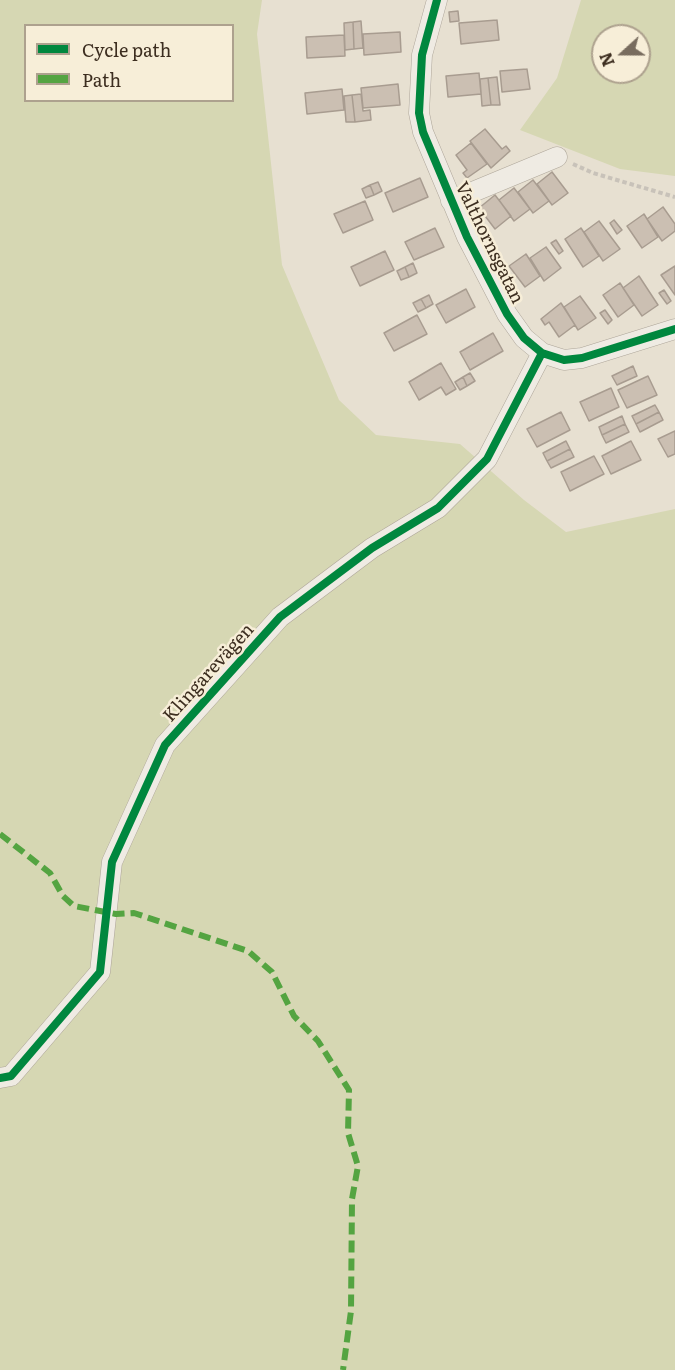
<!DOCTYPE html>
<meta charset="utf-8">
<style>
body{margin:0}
#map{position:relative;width:675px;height:1370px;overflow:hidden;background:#e7e0d1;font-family:Literata,serif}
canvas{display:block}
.legend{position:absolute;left:24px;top:24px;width:210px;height:78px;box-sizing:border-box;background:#f7eed8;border:2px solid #ada18e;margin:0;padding:8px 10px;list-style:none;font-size:18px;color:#3d2e20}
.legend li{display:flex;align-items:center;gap:12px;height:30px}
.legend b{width:30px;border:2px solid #ada18e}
.north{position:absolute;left:591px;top:24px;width:60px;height:60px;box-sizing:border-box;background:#f7eed8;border:2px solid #ada18e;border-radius:50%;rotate:249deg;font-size:16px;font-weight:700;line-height:24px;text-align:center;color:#3d2e20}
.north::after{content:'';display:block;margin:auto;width:21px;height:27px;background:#786c5e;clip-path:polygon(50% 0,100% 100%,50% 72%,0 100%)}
</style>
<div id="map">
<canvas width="675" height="1370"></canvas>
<ul class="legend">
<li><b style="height:8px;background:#00873e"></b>Cycle path</li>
<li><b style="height:8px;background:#54a441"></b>Path</li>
</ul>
<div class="north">N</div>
</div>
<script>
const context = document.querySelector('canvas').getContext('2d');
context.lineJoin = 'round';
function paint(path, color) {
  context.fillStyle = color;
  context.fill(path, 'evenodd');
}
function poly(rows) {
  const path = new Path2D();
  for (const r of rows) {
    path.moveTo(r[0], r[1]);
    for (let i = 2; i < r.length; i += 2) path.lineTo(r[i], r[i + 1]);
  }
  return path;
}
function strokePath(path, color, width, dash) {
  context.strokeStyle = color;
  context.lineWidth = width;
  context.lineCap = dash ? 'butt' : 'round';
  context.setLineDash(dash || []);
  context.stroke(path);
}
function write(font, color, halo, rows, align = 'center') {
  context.font = font + ' Literata,serif';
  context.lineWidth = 5;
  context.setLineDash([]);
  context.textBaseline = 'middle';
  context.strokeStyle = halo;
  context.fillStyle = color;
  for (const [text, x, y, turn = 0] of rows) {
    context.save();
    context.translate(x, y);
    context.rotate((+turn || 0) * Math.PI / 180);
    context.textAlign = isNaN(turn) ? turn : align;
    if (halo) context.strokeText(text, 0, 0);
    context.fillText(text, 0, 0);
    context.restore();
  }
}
paint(poly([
 [0,0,262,0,257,34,282,265,339,400,376,435,460,444,524,500,566,532,675,509,675,1370,0,1370],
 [26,26,232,26,232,100,26,100],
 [581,0,675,0,675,176,620,169,520,130,557,78],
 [603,36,639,36,639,72,603,72]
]), '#d6d7b3');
const building = poly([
 [458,11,459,21,450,22,449,12,458,11],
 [497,20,499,40,461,44,459,23,497,20],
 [361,21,363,48,354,49,353,22,361,21],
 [353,22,354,49,345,50,344,23,353,22],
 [400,32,401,52,364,55,363,34,400,32],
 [344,35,345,56,307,58,306,37,344,35],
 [527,69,530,89,502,92,500,71,527,69],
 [479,73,481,94,448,97,446,76,479,73],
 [497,77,500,105,491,105,488,78,497,77],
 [488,78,491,105,482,106,480,79,488,78],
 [398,84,400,105,363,108,361,88,398,84],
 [342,89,344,110,307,114,305,93,342,89],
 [361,94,363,111,370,110,371,120,355,122,352,95,361,94],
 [352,95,355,122,346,122,344,96,352,95],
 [485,129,502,149,506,146,510,151,491,168,470,141,485,129],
 [471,143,487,164,467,178,463,173,467,170,456,155,471,143],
 [552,172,568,193,552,205,537,184,552,172],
 [420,178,428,197,393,212,385,193,420,178],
 [533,180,549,201,533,213,518,192,533,180],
 [378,182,382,191,374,195,370,185,378,182],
 [370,185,374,195,366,198,362,189,370,185],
 [514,188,530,209,514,221,499,200,514,188],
 [495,195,511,216,495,229,479,208,495,195],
 [365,201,373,220,343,233,334,214,365,201],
 [663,207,675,224,675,231,662,241,647,219,663,207],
 [644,214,658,237,642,248,627,226,644,214],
 [614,220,622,230,617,234,610,223,614,220],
 [599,221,620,249,603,261,584,232,599,221],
 [435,228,444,247,414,260,405,242,435,228],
 [581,228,599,256,583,267,565,239,581,228],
 [556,240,563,251,559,254,551,243,556,240],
 [546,247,561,268,544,281,530,258,546,247],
 [385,251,394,270,360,286,351,267,385,251],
 [526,254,540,276,525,287,509,266,526,254],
 [413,263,417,273,409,277,405,267,413,263],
 [675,266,675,295,661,275,675,266],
 [405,267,409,277,401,280,397,271,405,267],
 [639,276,658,305,642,316,623,288,639,276],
 [620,283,634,305,618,317,603,295,620,283],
 [466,289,475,307,446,323,436,305,466,289],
 [664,290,671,301,667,304,659,293,664,290],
 [429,295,433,304,426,308,421,299,429,295],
 [580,296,596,318,578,330,564,307,580,296],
 [421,299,426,308,418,312,413,303,421,299],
 [561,303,575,325,559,337,549,322,545,325,541,319,561,303],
 [605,310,612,320,608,324,600,313,605,310],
 [417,315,427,334,394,351,384,333,417,315],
 [493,333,503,351,470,370,460,352,493,333],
 [441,363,456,389,446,395,441,387,419,400,409,382,441,363],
 [633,366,637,376,617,385,612,376,633,366],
 [470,373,475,381,467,386,463,377,470,373],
 [648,376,657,395,627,408,618,390,648,376],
 [463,377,467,386,460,390,455,382,463,377],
 [611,388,619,407,589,421,580,402,611,388],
 [655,405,659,412,636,424,632,416,655,405],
 [561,412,570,430,537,447,527,429,561,412],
 [659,412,663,420,640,432,636,424,659,412],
 [622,416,625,424,602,435,599,427,622,416],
 [625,424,629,432,606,443,602,435,625,424],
 [675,431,675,454,668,457,658,439,675,431],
 [566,441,570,449,547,461,543,453,566,441],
 [631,441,641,460,611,474,602,456,631,441],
 [570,449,574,457,551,468,547,461,570,449],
 [594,456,604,474,570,491,561,472,594,456]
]);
paint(building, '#cbbfb2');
strokePath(building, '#a89c90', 1.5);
const minor = poly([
 [437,0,422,55,419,113,423,132,467,237,507,314,524,338,542,353,564,360,582,358,675,329],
 [451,201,557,157],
 [0,1078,11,1076,100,972,112,862,165,745,280,617,372,548,438,508,487,459,542,353]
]);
strokePath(minor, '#ada599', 21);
strokePath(poly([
 [573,164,593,173,675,197]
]), '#c8c2b9', 4, [4.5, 3]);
strokePath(minor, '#efebe3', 20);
strokePath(poly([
 [0,834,50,873,63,896,74,906,116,914,134,913,248,951,272,972,294,1016,318,1041,349,1090,348,1133,358,1166,352,1199,351,1311,343,1370]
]), '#54a441', 6, [12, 6]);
strokePath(poly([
 [437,0,422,55,419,113,423,132,467,237,507,314,524,338,542,353,564,360,582,358,675,329],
 [0,1078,11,1076,100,972,112,862,165,745,280,617,372,548,438,508,487,459,542,353]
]), '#00873e', 8);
write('18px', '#3d2e20', '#f7eed8', [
 ["Valthornsgatan",489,243,64],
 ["Klingarevägen",209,673,-48]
]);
</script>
